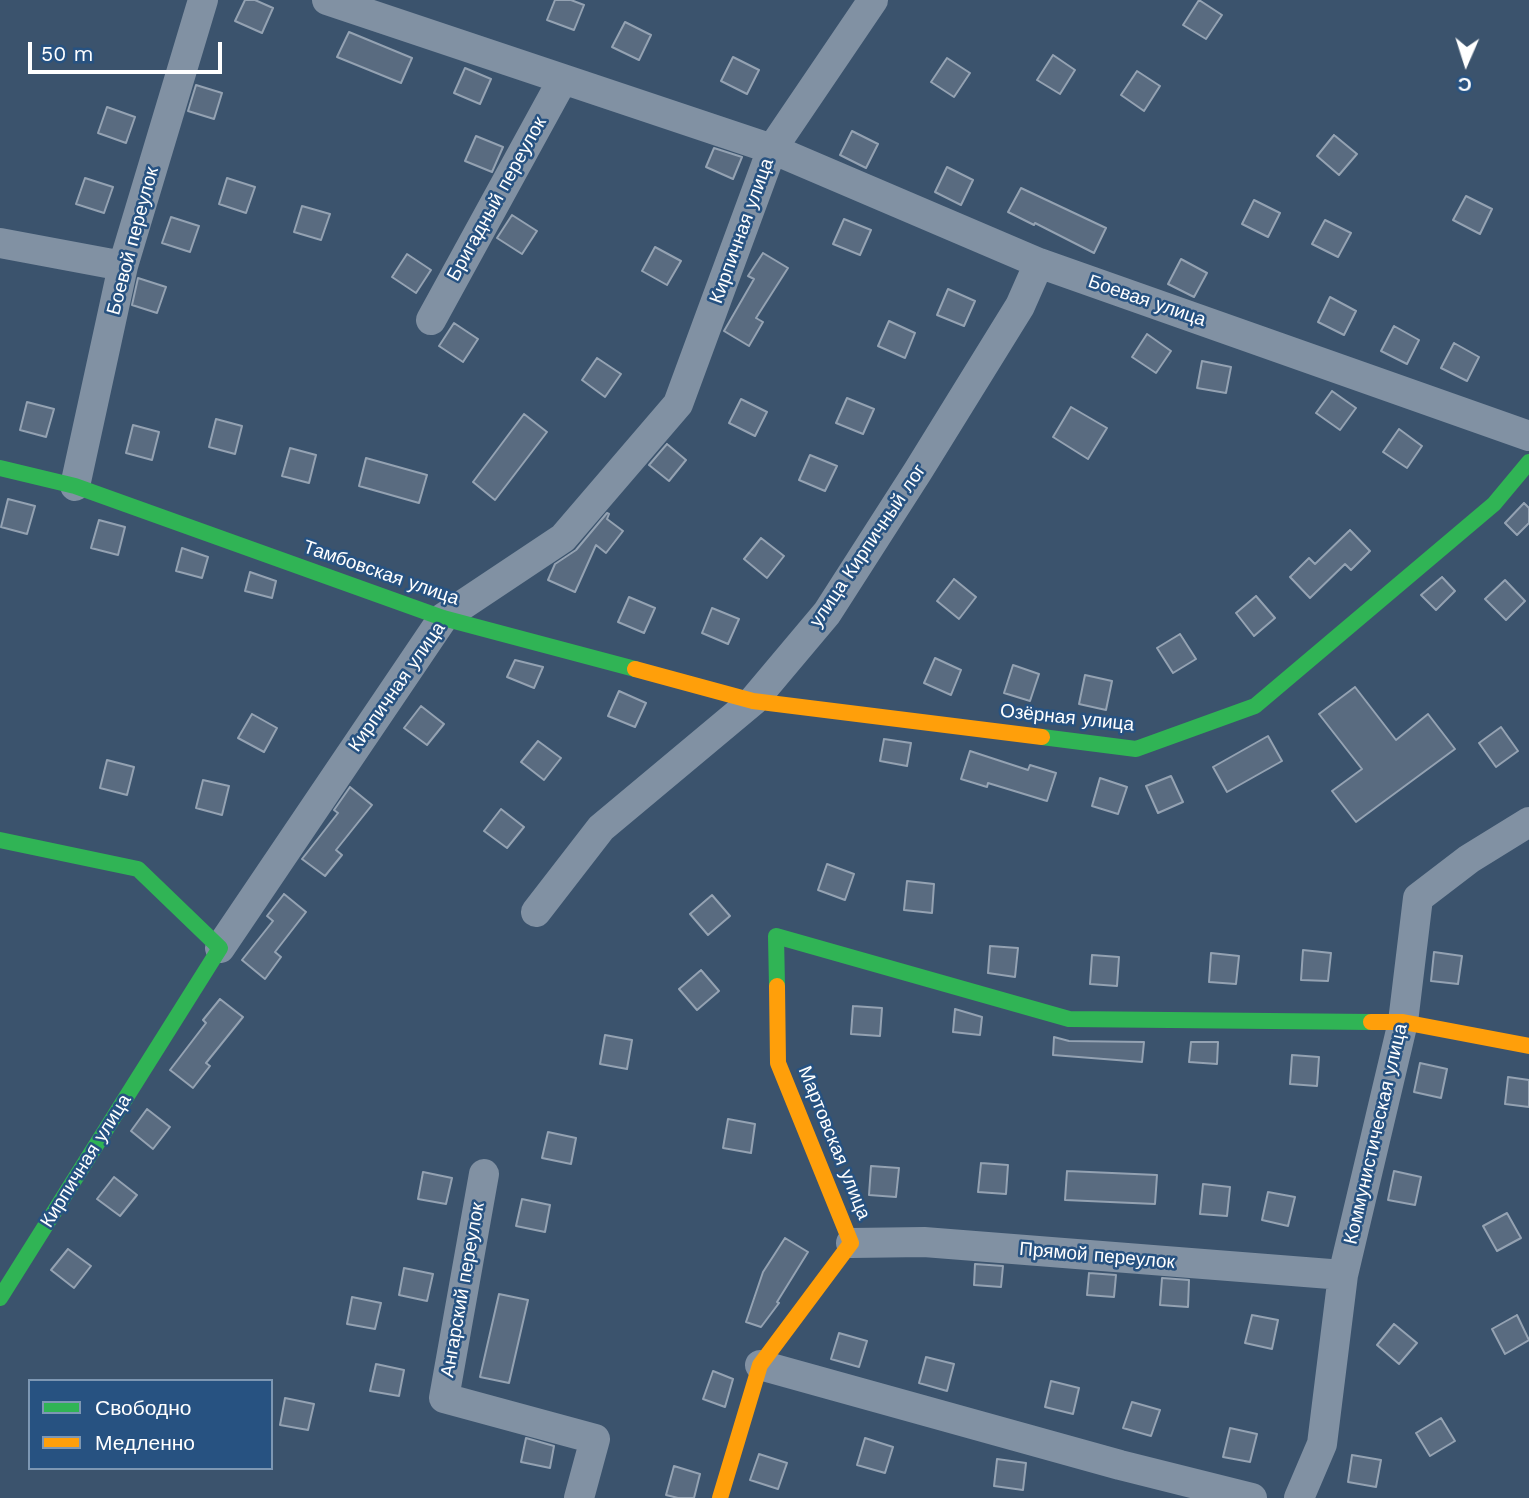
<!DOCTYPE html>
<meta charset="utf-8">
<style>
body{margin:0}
#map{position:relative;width:1529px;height:1498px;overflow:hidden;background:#3b536d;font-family:"Work Sans",sans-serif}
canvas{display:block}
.legend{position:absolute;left:28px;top:1379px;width:245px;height:91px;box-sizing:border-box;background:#275281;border:2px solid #7d97b3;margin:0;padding:9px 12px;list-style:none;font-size:21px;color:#fff}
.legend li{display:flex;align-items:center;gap:14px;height:35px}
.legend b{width:35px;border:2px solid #7d97b3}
.north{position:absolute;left:1431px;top:28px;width:70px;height:70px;-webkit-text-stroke:5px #275281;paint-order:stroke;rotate:183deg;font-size:19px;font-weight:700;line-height:28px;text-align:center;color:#fff}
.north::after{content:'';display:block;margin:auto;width:24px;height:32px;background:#fff;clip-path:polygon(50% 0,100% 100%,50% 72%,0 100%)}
.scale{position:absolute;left:28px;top:42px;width:194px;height:32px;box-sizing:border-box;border:4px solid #fff;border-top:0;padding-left:9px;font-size:21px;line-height:24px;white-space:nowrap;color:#fff;-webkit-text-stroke:5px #275281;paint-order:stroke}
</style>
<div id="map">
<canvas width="1529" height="1498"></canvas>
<ul class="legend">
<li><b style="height:9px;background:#30b455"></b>Свободно</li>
<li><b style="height:9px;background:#ff9f0a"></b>Медленно</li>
</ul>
<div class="north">С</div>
<div class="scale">50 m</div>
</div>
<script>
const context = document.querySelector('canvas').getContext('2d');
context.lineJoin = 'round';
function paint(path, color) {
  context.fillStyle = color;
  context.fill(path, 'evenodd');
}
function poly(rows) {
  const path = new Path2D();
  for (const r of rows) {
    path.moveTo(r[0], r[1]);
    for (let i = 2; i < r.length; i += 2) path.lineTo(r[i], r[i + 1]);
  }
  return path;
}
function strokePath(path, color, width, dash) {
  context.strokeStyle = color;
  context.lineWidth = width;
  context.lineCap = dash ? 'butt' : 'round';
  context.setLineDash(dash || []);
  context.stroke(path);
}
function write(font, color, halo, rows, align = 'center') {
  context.font = font + ' "Work Sans",sans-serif';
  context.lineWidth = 5;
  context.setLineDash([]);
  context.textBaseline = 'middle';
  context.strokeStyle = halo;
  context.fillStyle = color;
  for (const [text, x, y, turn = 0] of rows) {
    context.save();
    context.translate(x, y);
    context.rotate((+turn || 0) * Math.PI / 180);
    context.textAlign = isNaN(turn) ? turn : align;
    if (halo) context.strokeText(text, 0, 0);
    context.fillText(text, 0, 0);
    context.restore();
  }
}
const building = poly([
 [245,0,255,0,273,8,262,33,235,21,245,0],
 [555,0,571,0,584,5,574,30,547,20,555,0],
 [1199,0,1222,15,1206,39,1183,25,1199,0],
 [625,22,651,35,639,60,612,47,625,22],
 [349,32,412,58,401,83,337,57,349,32],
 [1053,55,1075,70,1060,94,1037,80,1053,55],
 [733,57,759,70,747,94,721,81,733,57],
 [947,58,970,73,954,97,931,82,947,58],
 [465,68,491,79,480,104,454,93,465,68],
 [1137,71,1160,86,1144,111,1121,95,1137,71],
 [196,85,222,93,214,119,188,111,196,85],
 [107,107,135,117,126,143,98,133,107,107],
 [852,131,878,144,866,168,840,155,852,131],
 [1334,135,1357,154,1339,175,1317,156,1334,135],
 [476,136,503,147,492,172,465,161,476,136],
 [714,148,742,157,733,179,706,167,714,148],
 [947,167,973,180,961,205,935,192,947,167],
 [85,178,113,187,104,213,76,204,85,178],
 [227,178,255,187,246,213,219,204,227,178],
 [1021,188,1106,228,1094,253,1035,223,1034,225,1008,212,1021,188],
 [1466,196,1492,209,1480,234,1453,220,1466,196],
 [1254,200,1280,213,1268,237,1242,224,1254,200],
 [302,206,330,214,321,240,294,232,302,206],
 [512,215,537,231,522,254,497,238,512,215],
 [171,217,199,226,190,252,162,243,171,217],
 [844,219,871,230,860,255,833,244,844,219],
 [1325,220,1351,233,1338,257,1312,244,1325,220],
 [655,247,681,261,667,285,642,271,655,247],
 [763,253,788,268,756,318,763,322,749,346,724,331,754,279,748,276,763,253],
 [407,254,431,270,416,293,392,277,407,254],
 [1181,259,1207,273,1194,297,1168,284,1181,259],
 [138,278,166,287,157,313,132,305,138,278],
 [948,289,975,301,964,326,937,315,948,289],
 [1330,297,1356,311,1344,335,1318,322,1330,297],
 [889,321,915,333,905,358,878,346,889,321],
 [454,323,478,339,463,362,439,346,454,323],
 [1394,326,1419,340,1407,364,1381,351,1394,326],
 [1147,334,1171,351,1156,373,1132,357,1147,334],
 [1454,343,1479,357,1467,381,1441,368,1454,343],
 [597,358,621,374,605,397,582,380,597,358],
 [1202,361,1231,367,1226,393,1197,388,1202,361],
 [1332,391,1356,408,1340,430,1316,413,1332,391],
 [847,398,874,409,863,434,836,423,847,398],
 [741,399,767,412,755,436,729,423,741,399],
 [27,402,54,409,46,437,20,430,27,402],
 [1071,407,1107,428,1088,459,1053,437,1071,407],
 [524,414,547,432,495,500,473,482,524,414],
 [216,419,242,426,235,454,209,447,216,419],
 [133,425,159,432,152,460,126,453,133,425],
 [1399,429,1422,446,1407,468,1383,452,1399,429],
 [667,444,686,460,669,481,649,465,667,444],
 [290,448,316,455,309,483,282,476,290,448],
 [810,455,837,466,825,491,799,480,810,455],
 [366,458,427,475,419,503,359,486,366,458],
 [8,499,35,506,27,534,1,527,8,499],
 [1524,503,1529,508,1529,523,1517,535,1505,523,1524,503],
 [607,513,609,514,607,519,623,531,606,553,596,545,575,592,548,580,555,564,576,550,607,513],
 [99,520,125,527,118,555,91,548,99,520],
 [1350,530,1370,551,1351,570,1345,564,1310,598,1290,577,1309,558,1315,564,1350,530],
 [761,538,784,556,767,578,744,559,761,538],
 [182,548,208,557,202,578,176,571,182,548],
 [250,572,276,581,272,598,245,591,250,572],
 [1442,577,1455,591,1436,610,1421,595,1442,577],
 [954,579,976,597,959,619,937,601,954,579],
 [1505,580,1525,601,1506,620,1485,599,1505,580],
 [1256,596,1275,618,1254,636,1236,613,1256,596],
 [629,597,655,608,644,633,618,622,629,597],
 [712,608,739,619,728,644,702,633,712,608],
 [1180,634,1196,659,1173,673,1157,648,1180,634],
 [935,658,961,670,951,695,924,683,935,658],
 [515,660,543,667,534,688,507,677,515,660],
 [1013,665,1039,674,1030,701,1004,693,1013,665],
 [1085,675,1112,681,1106,710,1079,704,1085,675],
 [1355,687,1396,740,1428,714,1455,749,1356,822,1332,791,1362,769,1319,714,1355,687],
 [619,691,646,703,635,727,608,716,619,691],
 [421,706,444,724,427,745,404,728,421,706],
 [252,714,277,728,264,752,238,738,252,714],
 [1501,727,1518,751,1496,767,1479,743,1501,727],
 [1268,736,1282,761,1227,792,1213,767,1268,736],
 [884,739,911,743,907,766,880,761,884,739],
 [538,741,561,758,544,780,521,762,538,741],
 [970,751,1028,770,1030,765,1056,773,1047,801,988,783,987,787,961,779,970,751],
 [107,760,134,767,127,795,100,788,107,760],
 [1171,776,1183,802,1158,813,1146,786,1171,776],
 [1100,778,1127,787,1118,814,1092,806,1100,778],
 [203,780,229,786,222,815,196,808,203,780],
 [350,787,372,805,336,850,342,855,325,876,302,859,338,813,334,810,350,787],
 [501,809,524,827,507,848,484,831,501,809],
 [827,864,854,874,845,900,818,890,827,864],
 [907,881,934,884,932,913,904,910,907,881],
 [284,894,306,912,275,952,281,957,265,979,242,960,273,921,267,916,284,894],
 [712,895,730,916,708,935,690,914,712,895],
 [990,946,1018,948,1015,977,988,973,990,946],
 [1303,950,1331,953,1328,981,1301,980,1303,950],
 [1434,952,1462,956,1458,984,1431,981,1434,952],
 [1211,953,1239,956,1236,984,1209,982,1211,953],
 [1092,955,1119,957,1117,986,1090,984,1092,955],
 [701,970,719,991,697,1010,679,989,701,970],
 [220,999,243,1017,206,1063,210,1066,193,1088,170,1070,206,1023,203,1020,220,999],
 [853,1006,882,1008,880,1036,851,1034,853,1006],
 [955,1009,982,1017,980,1035,953,1032,955,1009],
 [605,1035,632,1040,627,1069,600,1064,605,1035],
 [1054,1037,1069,1041,1144,1042,1142,1062,1053,1055,1054,1037],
 [1191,1042,1218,1042,1217,1064,1189,1062,1191,1042],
 [1292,1055,1319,1057,1317,1086,1290,1084,1292,1055],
 [1420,1063,1447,1069,1441,1098,1414,1092,1420,1063],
 [1508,1077,1529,1080,1529,1107,1505,1104,1508,1077],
 [147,1109,170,1127,153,1149,131,1131,147,1109],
 [728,1119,755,1124,751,1153,723,1148,728,1119],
 [548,1132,576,1138,571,1164,542,1158,548,1132],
 [981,1163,1008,1165,1006,1194,978,1192,981,1163],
 [871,1166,899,1168,896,1197,869,1195,871,1166],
 [1067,1171,1157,1175,1155,1204,1065,1200,1067,1171],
 [1394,1171,1421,1177,1415,1205,1388,1200,1394,1171],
 [423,1172,452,1178,446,1204,418,1199,423,1172],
 [114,1177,137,1195,120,1216,97,1199,114,1177],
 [1203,1184,1230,1187,1227,1216,1200,1214,1203,1184],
 [1268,1192,1295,1197,1288,1226,1262,1220,1268,1192],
 [522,1199,550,1205,545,1232,516,1226,522,1199],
 [1507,1213,1521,1238,1497,1251,1483,1226,1507,1213],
 [785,1238,808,1252,777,1302,779,1303,761,1327,746,1322,763,1272,785,1238],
 [68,1249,91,1266,74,1288,51,1270,68,1249],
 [975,1264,1003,1266,1001,1287,974,1285,975,1264],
 [404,1268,433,1274,427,1301,399,1295,404,1268],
 [1089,1273,1116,1275,1114,1297,1087,1295,1089,1273],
 [1162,1278,1189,1280,1188,1307,1160,1305,1162,1278],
 [499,1294,528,1300,509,1383,480,1377,499,1294],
 [352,1297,381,1303,375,1329,347,1324,352,1297],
 [1252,1315,1278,1320,1272,1349,1245,1343,1252,1315],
 [1517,1315,1529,1340,1505,1354,1492,1329,1517,1315],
 [1394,1324,1417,1343,1399,1364,1377,1345,1394,1324],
 [839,1333,867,1341,859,1367,831,1359,839,1333],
 [926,1357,954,1364,947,1391,919,1383,926,1357],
 [376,1364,404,1370,399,1396,370,1391,376,1364],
 [713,1371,733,1379,725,1407,703,1399,713,1371],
 [1051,1381,1079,1388,1073,1414,1045,1407,1051,1381],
 [285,1398,314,1404,308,1430,280,1425,285,1398],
 [1132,1402,1160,1410,1151,1436,1123,1428,1132,1402],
 [1441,1418,1455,1441,1430,1456,1416,1433,1441,1418],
 [1230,1428,1257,1434,1250,1462,1223,1457,1230,1428],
 [526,1438,554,1446,550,1468,521,1462,526,1438],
 [865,1438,893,1447,885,1473,857,1465,865,1438],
 [759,1454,787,1463,778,1489,750,1480,759,1454],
 [1352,1455,1381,1460,1376,1487,1348,1482,1352,1455],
 [997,1459,1026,1463,1023,1490,994,1486,997,1459],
 [674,1466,700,1474,694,1498,678,1498,666,1495,674,1466]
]);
paint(building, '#596b80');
strokePath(building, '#94a2b2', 2);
strokePath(poly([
 [327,0,772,149,1039,263,1529,436],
 [0,243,123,266],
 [431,320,563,79],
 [75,486,123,266,203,0],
 [536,912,601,828,753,701,827,613,918,471,1020,306,1039,263],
 [220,948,443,618,563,538,678,404,772,149,873,0],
 [484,1174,444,1398,595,1439,579,1498],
 [851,1243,924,1242,1343,1275],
 [760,1365,1120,1465,1252,1498],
 [1299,1498,1322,1444,1343,1275,1403,1022,1418,898,1469,859,1529,822]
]), '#8191a3', 30);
strokePath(poly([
 [0,468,75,486,443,618,635,669],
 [1042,737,1136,749,1255,706,1494,504,1529,462],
 [0,840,138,869,220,948,0,1298],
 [777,986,776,936,1069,1019,1371,1022]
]), '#30b455', 16);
strokePath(poly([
 [635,669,753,701,1042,737],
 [1371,1022,1403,1022,1529,1046],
 [720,1498,760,1365,851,1243,778,1063,777,986]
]), '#ff9f0a', 16);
write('19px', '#fff', '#275281', [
 ["Бригадный переулок",497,199,-61],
 ["Кирпичная улица",742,231,-70],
 ["Боевой переулок",133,241,-75],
 ["Боевая улица",1147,301,19],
 ["улица Кирпичный лог",868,546,-56],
 ["Тамбовская улица",381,573,19],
 ["Кирпичная улица",397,687,-55],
 ["Озёрная улица",1067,718,6],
 ["Коммунистическая улица",1376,1134,-77],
 ["Мартовская улица",834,1143,68],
 ["Кирпичная улица",86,1161,-58],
 ["Прямой переулок",1097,1256,5],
 ["Ангарский переулок",463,1290,-80]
]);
</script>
